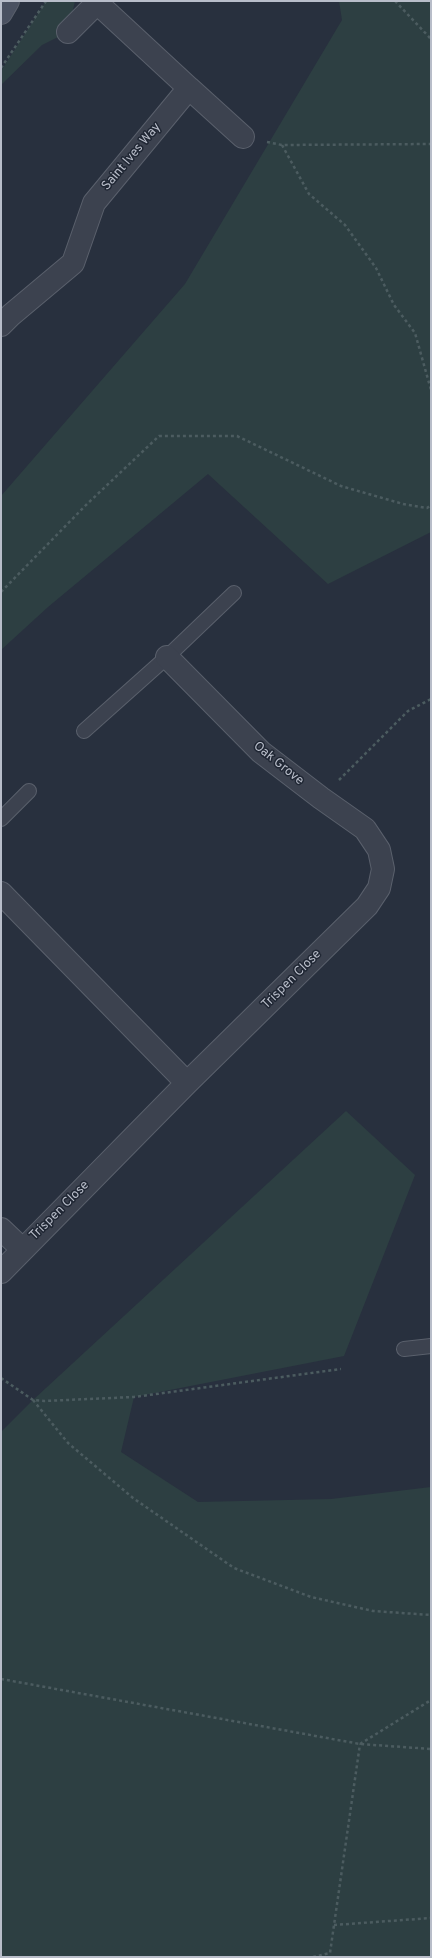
<!DOCTYPE html>
<style>
body{margin:0}
#map{position:relative;width:432px;height:1958px;overflow:hidden;background:#28303e;font-family:Overpass,sans-serif}
canvas{display:block}
.frame{position:absolute;inset:0;border:2px solid #b8bdc9;pointer-events:none}
</style>
<div id="map">
<canvas width="432" height="1958"></canvas>
<div class="frame"></div>
</div>
<script>
const context = document.querySelector('canvas').getContext('2d');
context.lineJoin = 'round';
function paint(path, color) {
  context.fillStyle = color;
  context.fill(path, 'evenodd');
}
function poly(rows) {
  const path = new Path2D();
  for (const r of rows) {
    path.moveTo(r[0], r[1]);
    for (let i = 2; i < r.length; i += 2) path.lineTo(r[i], r[i + 1]);
  }
  return path;
}
function strokePath(path, color, width, dash) {
  context.strokeStyle = color;
  context.lineWidth = width;
  context.lineCap = dash ? 'butt' : 'round';
  context.setLineDash(dash || []);
  context.stroke(path);
}
function write(font, color, halo, rows, align = 'center') {
  context.font = font + ' Overpass,sans-serif';
  context.lineWidth = 3;
  context.setLineDash([]);
  context.textBaseline = 'middle';
  context.strokeStyle = halo;
  context.fillStyle = color;
  for (const [text, x, y, turn = 0] of rows) {
    context.save();
    context.translate(x, y);
    context.rotate((+turn || 0) * Math.PI / 180);
    context.textAlign = isNaN(turn) ? turn : align;
    if (halo) context.strokeText(text, 0, 0);
    context.fillText(text, 0, 0);
    context.restore();
  }
}
paint(poly([
 [46,1,75,1,68,32,42,45,1,85,1,71],
 [339,1,431,1,431,532,328,584,208,474,48,607,1,650,1,496,185,284,342,20],
 [346,1111,415,1175,344,1356,134,1397,121,1452,198,1502,331,1499,431,1487,431,1957,1,1957,1,1432,33,1400]
]), '#2d3f42');
const lane = poly([
 [84,731,167,657,234,593],
 [1,819,29,791],
 [404,1349,431,1346]
]);
const street = poly([
 [68,32,97,3],
 [189,88,243,137],
 [1,325,11,315,73,263,94,203,189,88,95,1],
 [1,893,187,1083],
 [1,1229,22,1249],
 [1,1272,187,1083,367,906,379,888,383,869,379,850,365,829,321,798,261,752,167,657]
]);
const secondary = poly([
 [1,13,8,1]
]);
strokePath(lane, '#5a606c', 16);
strokePath(street, '#5a606c', 24);
strokePath(secondary, '#5a606c', 24);
strokePath(poly([
 [395,1,431,39],
 [1,68,46,1],
 [267,142,282,145,431,144],
 [282,145,309,194,345,225,376,268,394,305,415,333,431,390],
 [1,592,86,505,159,436,237,436,341,486,403,504,427,508,431,505],
 [339,780,408,711,431,699],
 [1,1378,33,1400,44,1401,134,1397,341,1369],
 [33,1400,68,1443,133,1498,234,1568,311,1597,373,1611,431,1615],
 [1,1679,360,1744,431,1749],
 [360,1744,431,1700],
 [334,1925,431,1918],
 [313,1957,330,1953,360,1744]
]), '#4c5c60', 2.5, [3, 3]);
strokePath(lane, '#3c424f', 14);
strokePath(street, '#3c424f', 22);
strokePath(secondary, '#4a5161', 22);
write('13px', '#b8bdc9', '#202734', [
 ["Saint Ives Way",132,157,-50],
 ["Oak Grove",278,764,39],
 ["Trispen Close",292,980,-45],
 ["Trispen Close",60,1211,-45]
]);
</script>
